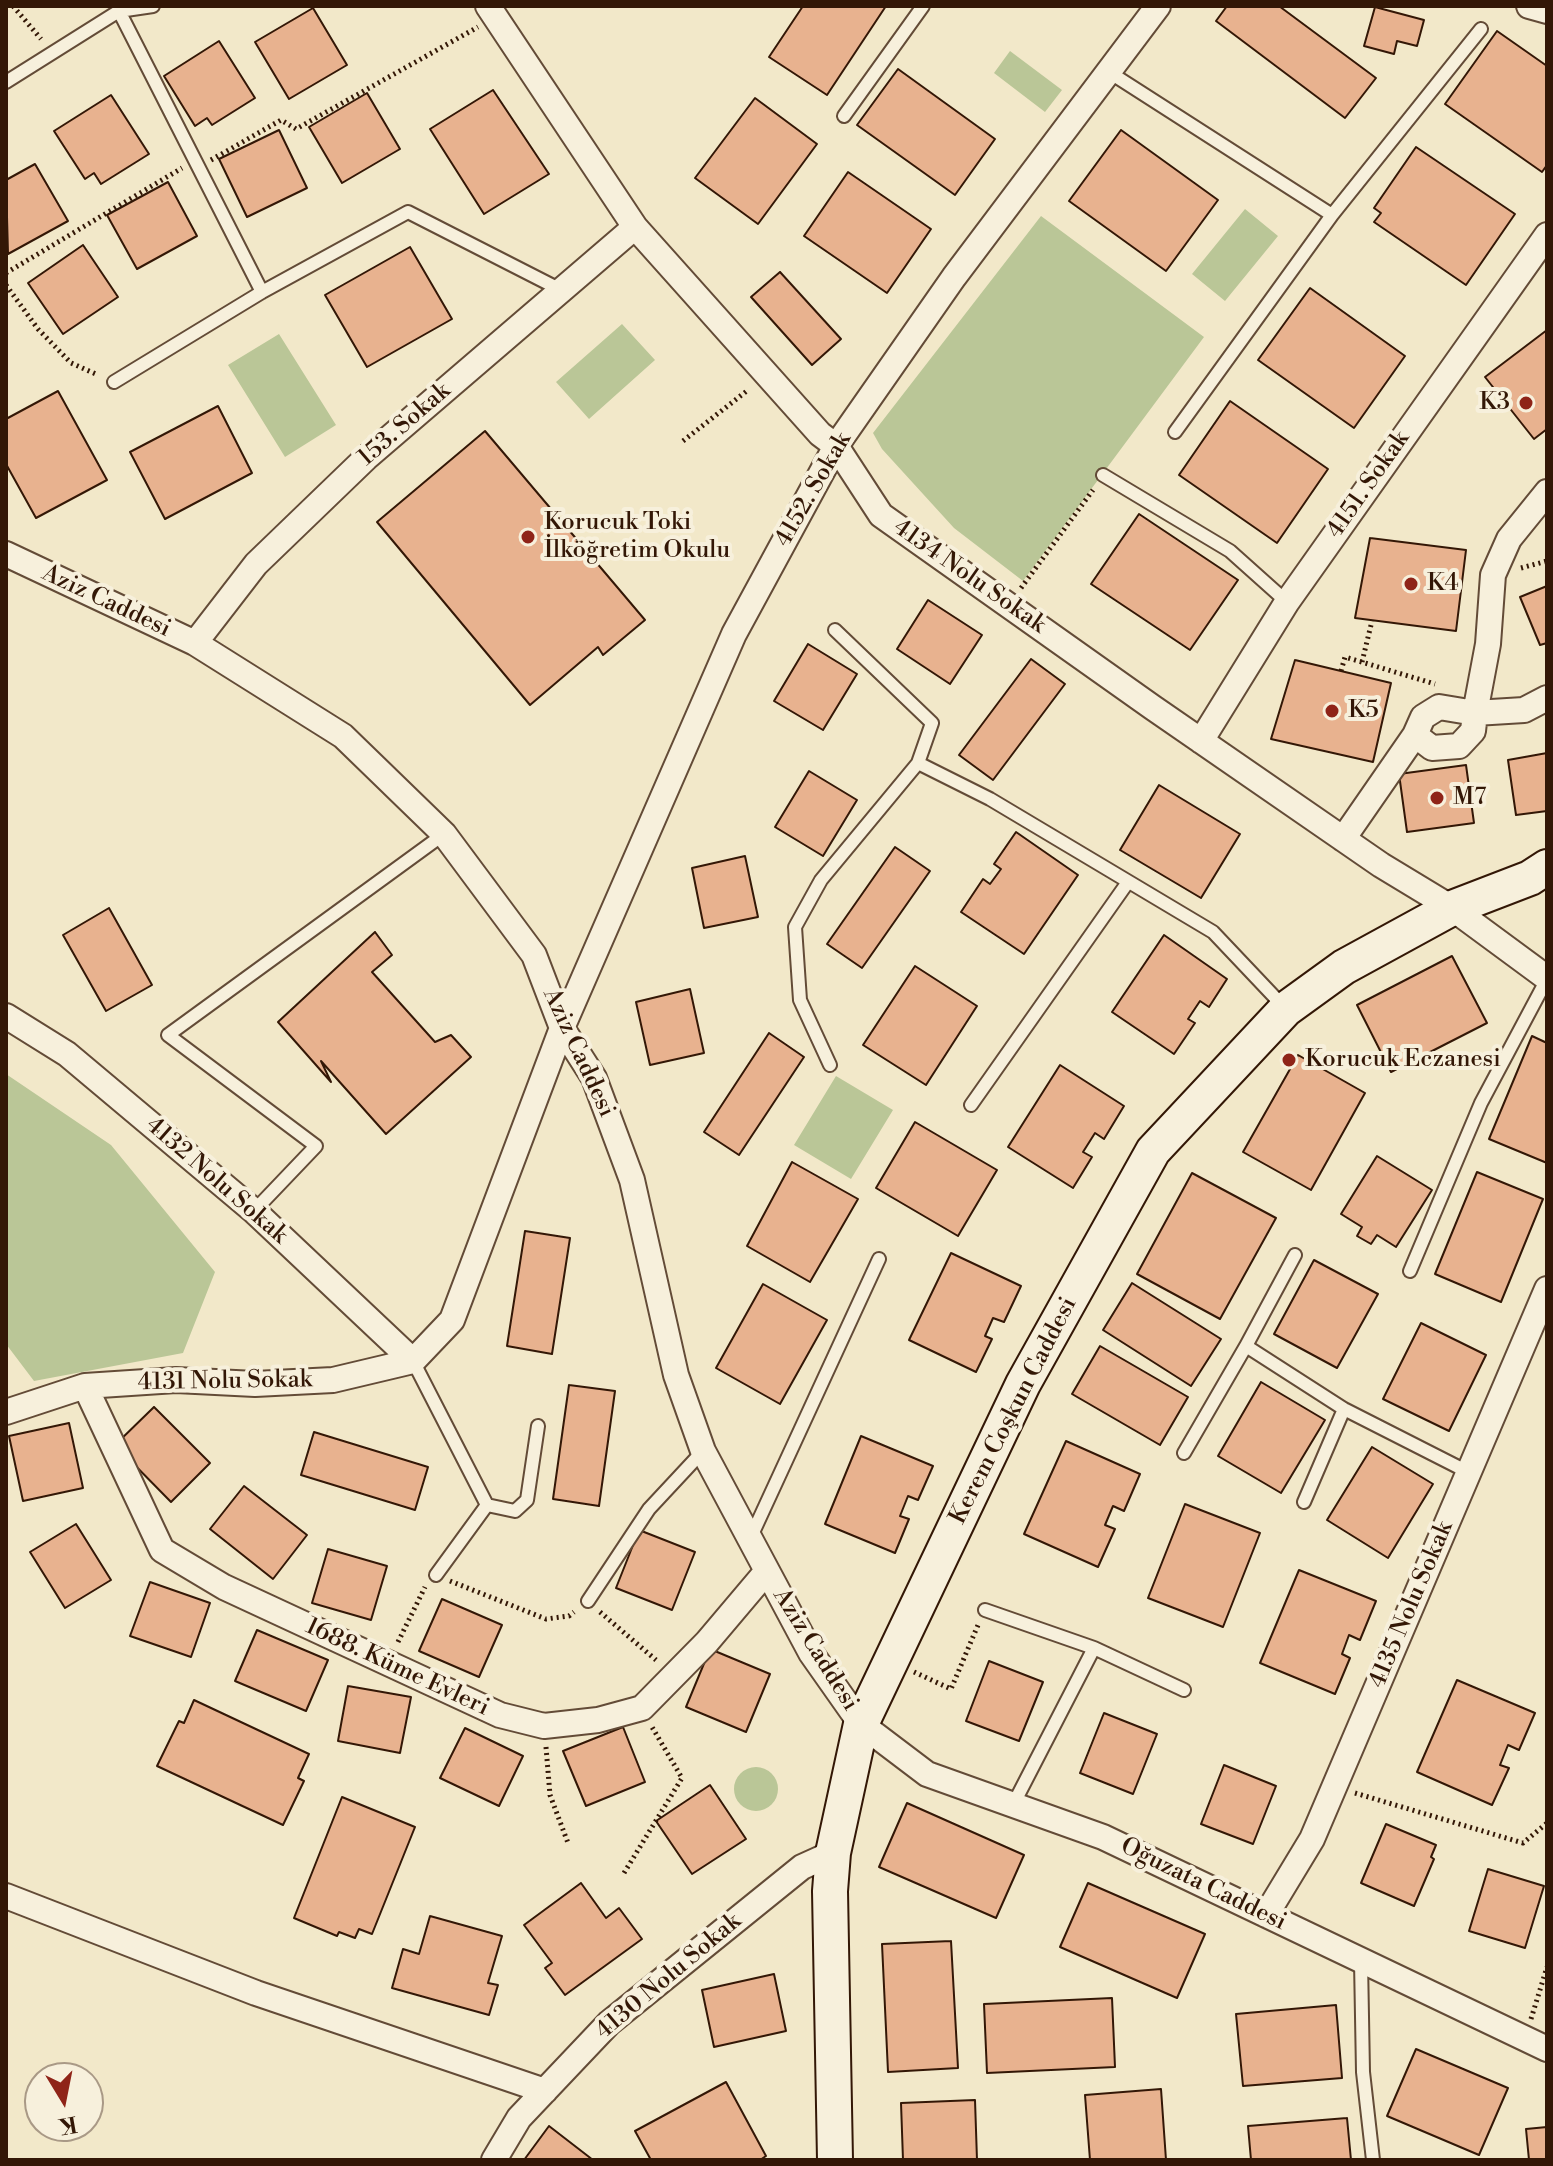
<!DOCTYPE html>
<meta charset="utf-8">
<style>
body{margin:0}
#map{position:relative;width:1553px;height:2166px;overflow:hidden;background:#f2e8c9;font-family:"Libre Bodoni",serif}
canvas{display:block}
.frame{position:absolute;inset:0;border:8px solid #331706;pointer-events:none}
.north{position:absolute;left:24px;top:2062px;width:80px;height:80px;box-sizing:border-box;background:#f7f0dc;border:2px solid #a99986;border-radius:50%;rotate:170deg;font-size:22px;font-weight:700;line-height:32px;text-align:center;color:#331706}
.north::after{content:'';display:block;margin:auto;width:28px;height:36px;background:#8f2418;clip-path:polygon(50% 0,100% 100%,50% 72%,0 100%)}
</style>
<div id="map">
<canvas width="1553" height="2166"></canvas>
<div class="frame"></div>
<div class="north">K</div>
</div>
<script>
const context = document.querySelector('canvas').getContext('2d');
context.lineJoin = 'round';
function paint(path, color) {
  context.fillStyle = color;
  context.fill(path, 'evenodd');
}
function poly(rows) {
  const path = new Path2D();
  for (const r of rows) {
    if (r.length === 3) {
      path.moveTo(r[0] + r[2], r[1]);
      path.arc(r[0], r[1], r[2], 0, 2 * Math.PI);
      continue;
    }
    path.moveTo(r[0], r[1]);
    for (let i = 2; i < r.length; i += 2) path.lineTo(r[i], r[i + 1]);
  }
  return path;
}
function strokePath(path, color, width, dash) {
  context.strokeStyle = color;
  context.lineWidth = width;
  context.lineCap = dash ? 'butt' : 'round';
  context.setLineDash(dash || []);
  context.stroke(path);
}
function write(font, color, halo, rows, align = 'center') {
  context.font = font + ' "Libre Bodoni",serif';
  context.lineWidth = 8;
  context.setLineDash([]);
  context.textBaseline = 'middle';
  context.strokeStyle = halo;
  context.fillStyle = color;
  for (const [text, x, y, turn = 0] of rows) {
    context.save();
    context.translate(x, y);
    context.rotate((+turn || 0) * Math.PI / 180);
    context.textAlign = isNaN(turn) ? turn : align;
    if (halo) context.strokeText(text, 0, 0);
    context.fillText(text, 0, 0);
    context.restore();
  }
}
paint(poly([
 [1010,51,1062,90,1045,112,994,73],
 [1245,209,1278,236,1225,301,1192,274],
 [1041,216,1204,337,1023,581,954,528,882,449,873,433],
 [622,324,655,360,589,419,556,382],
 [279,334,336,425,285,457,228,365],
 [6,1074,111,1145,215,1272,183,1353,34,1381,6,1344],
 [836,1076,893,1110,851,1179,794,1145],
 [756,1789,22]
]), '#bac697');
const building = poly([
 [803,6,886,6,827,95,769,57,803,6],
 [1227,6,1279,6,1376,78,1345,118,1216,21,1227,6],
 [1375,7,1424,20,1417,46,1397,41,1394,54,1364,46,1375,7],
 [313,8,347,65,289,99,255,42,313,8],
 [1497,31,1547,66,1547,165,1542,172,1445,104,1497,31],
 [219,41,255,98,212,125,207,118,195,126,164,76,219,41],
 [898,69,995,139,955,195,857,125,898,69],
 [493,90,549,174,484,214,430,129,493,90],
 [367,93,400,149,342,183,309,127,367,93],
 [111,95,149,154,101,184,94,173,85,179,54,131,111,95],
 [755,98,817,144,758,224,695,178,755,98],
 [279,130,307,188,247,217,219,159,279,130],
 [1121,130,1218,200,1166,271,1069,201,1121,130],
 [1416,147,1515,214,1466,285,1374,222,1381,213,1374,208,1416,147],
 [35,164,68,221,8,254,6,180,35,164],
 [848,172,931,229,887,293,804,236,848,172],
 [168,182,197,236,137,269,107,215,168,182],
 [83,245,118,297,63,334,28,283,83,245],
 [410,247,452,319,367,367,325,295,410,247],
 [780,272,841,339,812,365,751,297,780,272],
 [1310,288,1405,356,1354,428,1258,360,1310,288],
 [1547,330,1547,429,1534,439,1485,377,1547,330],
 [58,391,107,480,36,518,6,464,6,419,58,391],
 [1230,401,1328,469,1277,543,1179,475,1230,401],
 [218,406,252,473,165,519,130,452,218,406],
 [485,431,645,620,603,655,598,647,530,705,377,522,485,431],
 [1139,514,1238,580,1190,650,1091,584,1139,514],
 [1370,538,1466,550,1456,631,1355,618,1370,538],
 [1547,586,1547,643,1540,645,1520,597,1547,586],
 [928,600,982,635,950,684,897,649,928,600],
 [808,644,857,674,823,730,774,701,808,644],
 [1031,659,1065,684,993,780,959,755,1031,659],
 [1295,660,1391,683,1373,762,1271,739,1295,660],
 [1547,753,1547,811,1516,815,1508,760,1547,753],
 [1466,765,1474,823,1407,832,1399,774,1466,765],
 [809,771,857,800,823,856,775,827,809,771],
 [1159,785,1240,834,1201,898,1120,850,1159,785],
 [1016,832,1078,875,1024,954,961,912,983,879,990,884,1001,869,994,864,1016,832],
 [895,847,930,871,862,968,827,944,895,847],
 [745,856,758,917,704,928,692,868,745,856],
 [109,908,152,985,106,1011,63,935,109,908],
 [375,932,392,955,372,972,435,1042,451,1035,471,1057,386,1134,321,1061,331,1082,278,1022,375,932],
 [1164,935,1227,979,1209,1007,1200,1001,1188,1019,1195,1023,1174,1054,1112,1012,1164,935],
 [1452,956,1487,1023,1391,1072,1357,1005,1452,956],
 [915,966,977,1006,926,1085,863,1045,915,966],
 [690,989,704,1053,650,1065,636,1002,690,989],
 [769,1033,804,1057,739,1155,704,1132,769,1033],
 [1532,1036,1547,1043,1547,1163,1489,1139,1532,1036],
 [1298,1055,1365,1093,1311,1190,1243,1152,1298,1055],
 [1060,1065,1124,1106,1104,1139,1095,1133,1083,1152,1092,1157,1073,1188,1008,1147,1060,1065],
 [915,1122,997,1170,958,1236,876,1188,915,1122],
 [1377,1156,1432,1190,1396,1247,1377,1235,1371,1244,1357,1236,1362,1227,1341,1214,1377,1156],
 [792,1162,858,1199,810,1282,747,1246,792,1162],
 [1477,1172,1543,1199,1501,1302,1435,1274,1477,1172],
 [1192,1173,1276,1218,1220,1319,1137,1274,1192,1173],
 [525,1231,570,1238,552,1354,507,1346,525,1231],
 [951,1253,1021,1286,1004,1322,993,1318,985,1336,992,1339,976,1372,909,1340,951,1253],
 [1314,1260,1378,1294,1337,1368,1274,1334,1314,1260],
 [1132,1283,1221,1339,1191,1386,1103,1330,1132,1283],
 [763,1284,827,1320,780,1404,716,1368,763,1284],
 [1421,1323,1486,1355,1449,1431,1383,1399,1421,1323],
 [1100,1346,1188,1397,1160,1445,1072,1394,1100,1346],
 [1261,1382,1325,1420,1281,1493,1218,1456,1261,1382],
 [569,1385,615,1391,599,1506,553,1499,569,1385],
 [154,1407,210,1463,171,1502,115,1445,154,1407],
 [69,1423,83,1488,23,1501,9,1436,69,1423],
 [314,1432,428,1467,415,1510,301,1475,314,1432],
 [861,1436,933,1466,918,1500,908,1496,900,1516,909,1519,895,1553,825,1524,861,1436],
 [1066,1441,1140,1474,1124,1511,1113,1506,1105,1525,1115,1529,1098,1567,1024,1534,1066,1441],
 [1372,1447,1433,1484,1388,1558,1327,1520,1372,1447],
 [244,1486,307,1535,273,1579,210,1529,244,1486],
 [1185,1504,1260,1533,1223,1627,1148,1598,1185,1504],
 [76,1524,111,1580,65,1608,30,1552,76,1524],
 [639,1530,695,1552,672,1610,616,1588,639,1530],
 [328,1549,387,1566,371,1620,312,1603,328,1549],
 [1299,1570,1376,1601,1360,1640,1349,1635,1342,1654,1350,1658,1335,1694,1260,1663,1299,1570],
 [150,1582,210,1603,191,1657,130,1636,150,1582],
 [442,1599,502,1625,479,1677,419,1651,442,1599],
 [257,1630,328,1660,306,1711,235,1681,257,1630],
 [710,1649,770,1674,746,1732,686,1707,710,1649],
 [989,1661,1043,1682,1019,1741,966,1721,989,1661],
 [1457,1680,1535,1713,1519,1750,1508,1745,1500,1765,1509,1768,1492,1805,1417,1772,1457,1680],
 [348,1686,411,1697,400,1753,338,1741,348,1686],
 [194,1700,309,1754,298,1778,304,1781,283,1825,157,1766,179,1721,184,1723,194,1700],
 [1104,1713,1157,1734,1133,1794,1080,1773,1104,1713],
 [623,1727,645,1782,586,1806,563,1751,623,1727],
 [465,1728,523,1756,499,1806,440,1778,465,1728],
 [1224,1765,1276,1786,1253,1844,1201,1824,1224,1765],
 [710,1785,746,1839,692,1874,656,1821,710,1785],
 [342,1797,415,1827,372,1934,359,1929,355,1938,339,1932,337,1936,294,1918,342,1797],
 [907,1803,1024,1855,996,1918,879,1867,907,1803],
 [1386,1824,1436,1845,1431,1857,1434,1859,1414,1906,1361,1883,1386,1824],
 [1488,1869,1544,1886,1525,1948,1469,1931,1488,1869],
 [581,1883,606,1918,619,1908,642,1939,565,1995,545,1968,552,1963,524,1925,581,1883],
 [1088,1883,1205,1934,1177,1998,1060,1947,1088,1883],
 [430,1916,502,1936,488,1983,498,1985,489,2015,392,1988,403,1949,419,1954,430,1916],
 [951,1941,958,2068,888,2072,882,1944,951,1941],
 [774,1974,786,2031,714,2047,702,1990,774,1974],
 [1112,1998,1115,2067,987,2073,984,2004,1112,1998],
 [1336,2005,1342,2078,1243,2086,1236,2014,1336,2005],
 [1416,2049,1508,2088,1479,2155,1387,2116,1416,2049],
 [726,2082,766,2156,760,2160,651,2160,635,2131,726,2082],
 [1161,2089,1166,2160,1090,2160,1085,2095,1161,2089],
 [975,2100,977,2160,903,2160,901,2103,975,2100],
 [1347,2118,1351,2160,1251,2160,1248,2126,1347,2118],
 [549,2126,593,2160,524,2160,549,2126],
 [1547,2127,1547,2160,1529,2160,1526,2129,1547,2127]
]);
paint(building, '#e8b28f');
strokePath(building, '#331706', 2);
const lane = poly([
 [119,11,153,6],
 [1109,72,1332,215],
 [6,82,119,11,262,292],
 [844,116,923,6],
 [114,382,262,292,408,212,561,290],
 [1175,432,1332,215,1481,29],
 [1103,475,1230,551,1287,602],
 [835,630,932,723,918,763,990,799,1213,932,1284,1007],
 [830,1065,800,1000,795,927,821,880,918,763],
 [971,1105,1128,882],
 [254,1211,316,1146,168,1035,444,834],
 [1410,1271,1481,1103,1547,979],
 [1246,1346,1295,1255],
 [413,1361,487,1505,436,1575],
 [1184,1453,1246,1346,1344,1409,1468,1472],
 [1304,1502,1344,1409],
 [487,1505,515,1511,527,1500,538,1426],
 [750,1539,879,1259],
 [588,1601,649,1509,703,1451],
 [985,1610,1094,1648,1184,1690],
 [1013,1805,1094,1648],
 [1361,1961,1363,2072,1373,2160]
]);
const street = poly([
 [488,6,635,227,820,434,836,446,881,515,1152,707,1381,865,1452,908,1547,978],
 [1529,6,1547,11],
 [1547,492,1509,539,1493,575,1488,644,1475,713,1524,710,1547,698],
 [6,554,195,643,343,736,444,834,534,955,562,1028,594,1078,632,1180,676,1375,703,1451,811,1653,861,1724,927,1774,1103,1837,1547,2049],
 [195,643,256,564,366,458,635,227],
 [1201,741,1287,602,1547,235],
 [1343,839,1415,735,1423,717,1439,707,1475,713,1473,731,1459,746,1432,748,1415,735],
 [6,1016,67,1054,254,1211,413,1361],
 [85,1386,162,1550,224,1587,500,1715,544,1726,598,1720,642,1708,707,1642,767,1571],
 [6,1412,85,1386,176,1380,255,1384,333,1380,413,1361,452,1320,562,1028,734,634,836,446,954,277,1158,6],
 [6,1896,256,1993,545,2091],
 [1266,1915,1312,1839,1547,1289],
 [494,2160,519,2118,609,2023,802,1867,833,1853]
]);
const secondary = poly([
 [835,2160,830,1891,833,1853,861,1724,1023,1384,1153,1151,1286,1009,1344,967,1452,908,1530,878,1547,867]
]);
strokePath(lane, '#634b37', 16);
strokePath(street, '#634b37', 28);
strokePath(secondary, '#331706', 38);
strokePath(poly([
 [13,6,41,39],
 [211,160,281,120,296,129,478,27],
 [6,273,182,168],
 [6,285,38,329,71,363,98,375],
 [683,441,748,390],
 [1521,568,1547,561],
 [1021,588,1093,490],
 [1362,662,1372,621],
 [1341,671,1345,657,1435,684],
 [450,1581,546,1619,569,1616,574,1612],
 [600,1612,656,1660],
 [398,1642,425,1587],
 [914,1672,951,1689,978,1625],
 [546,1747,550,1795,568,1843],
 [1355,1793,1523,1843,1547,1823],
 [624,1873,682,1778,652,1727],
 [1531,2019,1547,1967]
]), '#331706', 5, [2, 4]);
strokePath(lane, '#f7f0dc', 12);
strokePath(street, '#f7f0dc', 24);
strokePath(secondary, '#f7f0dc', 34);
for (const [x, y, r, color] of [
 [1526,403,8,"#8f2418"],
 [528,537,8,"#8f2418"],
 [1411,584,8,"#8f2418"],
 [1332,711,8,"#8f2418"],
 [1437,798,8,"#8f2418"],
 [1289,1060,8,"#8f2418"]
]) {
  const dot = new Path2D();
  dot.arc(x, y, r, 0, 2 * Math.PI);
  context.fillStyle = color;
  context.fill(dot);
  strokePath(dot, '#f7f0dc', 3);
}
write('24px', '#331706', '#f7f0dc', [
 ["K3",1510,403,"right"],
 ["Korucuk Toki",544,523],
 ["İlköğretim Okulu",544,551],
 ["K4",1427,584],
 ["K5",1348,711],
 ["M7",1453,798],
 ["Korucuk Eczanesi",1305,1060]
], 'left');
write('24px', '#331706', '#f7f0dc', [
 ["153. Sokak",405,425,-41],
 ["4151. Sokak",1369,485,-55],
 ["4152. Sokak",814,490,-60],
 ["4134 Nolu Sokak",969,577,35],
 ["Aziz Caddesi",106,602,25],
 ["Aziz Caddesi",578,1053,65],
 ["4132 Nolu Sokak",216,1181,41],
 ["4131 Nolu Sokak",225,1382,-1],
 ["Kerem Coşkun Caddesi",1014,1411,-63],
 ["4135 Nolu Sokak",1412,1605,-67],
 ["Aziz Caddesi",815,1650,58],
 ["1688. Küme Evleri",397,1668,25],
 ["Oğuzata Caddesi",1203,1885,26],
 ["4130 Nolu Sokak",669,1977,-40]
]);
</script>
